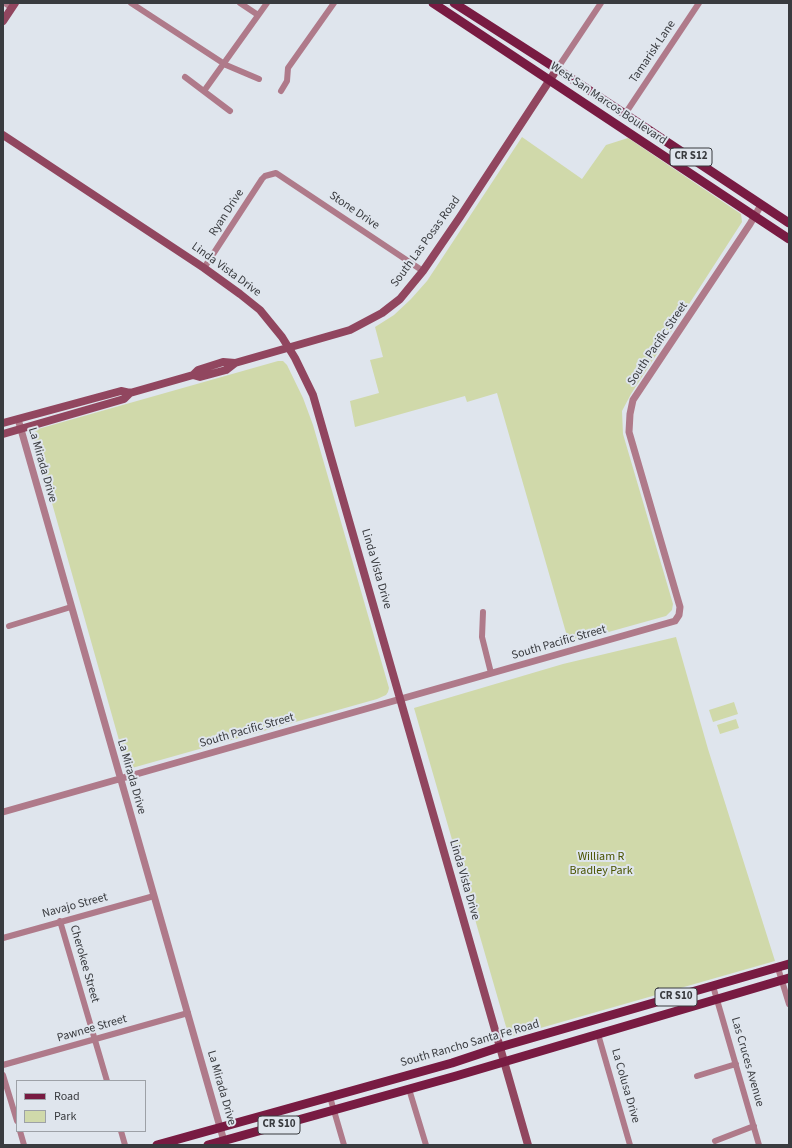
<!DOCTYPE html>
<style>
body{margin:0}
#map{position:relative;width:792px;height:1148px;overflow:hidden;background:#dfe5ed;font-family:"Source Sans 3",sans-serif}
canvas{display:block}
.frame{position:absolute;inset:0;border:4px solid #393b3f;pointer-events:none}
.legend{position:absolute;left:16px;top:1080px;width:130px;height:52px;box-sizing:border-box;background:#dfe5ed;border:1px solid #9da1a7;margin:0;padding:5px 7px;list-style:none;font-size:12px;color:#393b3f}
.legend li{display:flex;align-items:center;gap:8px;height:20px}
.legend b{width:20px;border:1px solid #9da1a7}
</style>
<div id="map">
<canvas width="792" height="1148"></canvas>
<div class="frame"></div>
<ul class="legend">
<li><b style="height:5px;background:#781b42"></b>Road</li>
<li><b style="height:11px;background:#d0d9aa"></b>Park</li>
</ul>
</div>
<script>
const context = document.querySelector('canvas').getContext('2d');
context.lineJoin = 'round';
function paint(path, color) {
  context.fillStyle = color;
  context.fill(path, 'evenodd');
}
function poly(rows) {
  const path = new Path2D();
  for (const r of rows) {
    path.moveTo(r[0], r[1]);
    for (let i = 2; i < r.length; i += 2) path.lineTo(r[i], r[i + 1]);
  }
  return path;
}
function strokePath(path, color, width, dash) {
  context.strokeStyle = color;
  context.lineWidth = width;
  context.lineCap = dash ? 'butt' : 'round';
  context.setLineDash(dash || []);
  context.stroke(path);
}
function write(font, color, halo, rows, align = 'center') {
  context.font = font + ' "Source Sans 3",sans-serif';
  context.lineWidth = 4;
  context.setLineDash([]);
  context.textBaseline = 'middle';
  context.strokeStyle = halo;
  context.fillStyle = color;
  for (const [text, x, y, turn = 0] of rows) {
    context.save();
    context.translate(x, y);
    context.rotate((+turn || 0) * Math.PI / 180);
    context.textAlign = isNaN(turn) ? turn : align;
    if (halo) context.strokeText(text, 0, 0);
    context.fillText(text, 0, 0);
    context.restore();
  }
}
paint(poly([
 [522,137,582,179,606,145,628,138,741,214,742,222,631,394,622,411,623,434,673,604,672,610,666,616,569,643,497,393,467,402,465,396,355,427,350,401,379,393,370,360,383,357,375,327,394,315,411,299,427,281],
 [278,361,283,361,287,365,303,398,313,425,389,688,388,692,386,695,377,699,132,768,128,767,126,765,33,436,33,433,38,429],
 [676,637,708,749,775,961,509,1037,414,708,563,664],
 [734,702,738,714,713,722,709,710],
 [736,719,739,728,720,734,717,725]
]), '#d0d9aa');
strokePath(poly([
 [5,3,12,8],
 [131,3,226,65,259,79],
 [240,3,258,15],
 [557,69,601,3],
 [185,77,230,111],
 [204,91,267,3],
 [281,91,287,81,288,68,334,3],
 [625,114,699,3],
 [204,268,262,179,265,176,276,173,423,271],
 [483,612,482,637,491,673],
 [9,626,71,607],
 [60,921,107,1081],
 [3,938,154,896],
 [778,968,789,1004],
 [713,986,759,1145],
 [598,1034,630,1145],
 [3,1065,188,1013],
 [3,1075,17,1121],
 [697,1076,736,1064],
 [409,1089,426,1145],
 [330,1097,344,1145],
 [20,1131,24,1145],
 [121,1131,125,1145],
 [715,1141,754,1126]
]), '#af7a8a', 6);
strokePath(poly([
 [18,419,224,1141],
 [3,812,675,621,679,615,680,607,629,432,630,414,633,400,750,224,761,205]
]), '#af7a8a', 7);
strokePath(poly([
 [3,21,15,3],
 [3,135,204,268,240,294,260,310,282,337,295,358,313,395,528,1145],
 [193,375,200,377,226,370,235,363,350,330,382,313,400,299,423,271,460,217,557,69],
 [3,423,121,391,130,393,193,375,198,370,223,362,235,363],
 [3,434,124,399,130,393]
]), '#91465f', 8);
strokePath(poly([
 [433,3,789,239],
 [454,3,557,69,789,223],
 [157,1145,452,1063,500,1047,789,964],
 [208,1145,456,1076,789,978]
]), '#781b42', 9);
for (const [x, y, w] of [
 [691,157,42],
 [676,997,42],
 [279,1125,42]
]) {
  const box = new Path2D();
  box.roundRect(x - w / 2, y - 9, w, 18, 3);
  context.fillStyle = '#dfe5ed';
  context.fill(box);
  strokePath(box, '#393b3f', 1);
}
write('bold 11px', '#393b3f', null, [
 ["CR S12",691,157],
 ["CR S10",676,997],
 ["CR S10",279,1125]
]);
write('12px', '#393b3f', '#dfe5ed', [
 ["Tamarisk Lane",653,52,-56],
 ["West San Marcos Boulevard",608,104,34],
 ["Stone Drive",354,211,34],
 ["Ryan Drive",227,213,-57],
 ["South Las Posas Road",426,242,-54],
 ["Linda Vista Drive",226,270,36],
 ["South Pacific Street",658,344,-56],
 ["La Mirada Drive",42,465,74],
 ["Linda Vista Drive",376,569,74],
 ["South Pacific Street",559,643,-16],
 ["South Pacific Street",247,731,-16],
 ["La Mirada Drive",131,777,74],
 ["Linda Vista Drive",464,880,74],
 ["Navajo Street",75,906,-15],
 ["Cherokee Street",84,964,74],
 ["Pawnee Street",92,1029,-16],
 ["South Rancho Santa Fe Road",470,1044,-16],
 ["Las Cruces Avenue",747,1062,74],
 ["La Colusa Drive",625,1086,74],
 ["La Mirada Drive",221,1088,74]
]);
write('12px', '#4a5400', '#dfe5ed', [
 ["William R",601,857],
 ["Bradley Park",601,871]
]);
</script>
